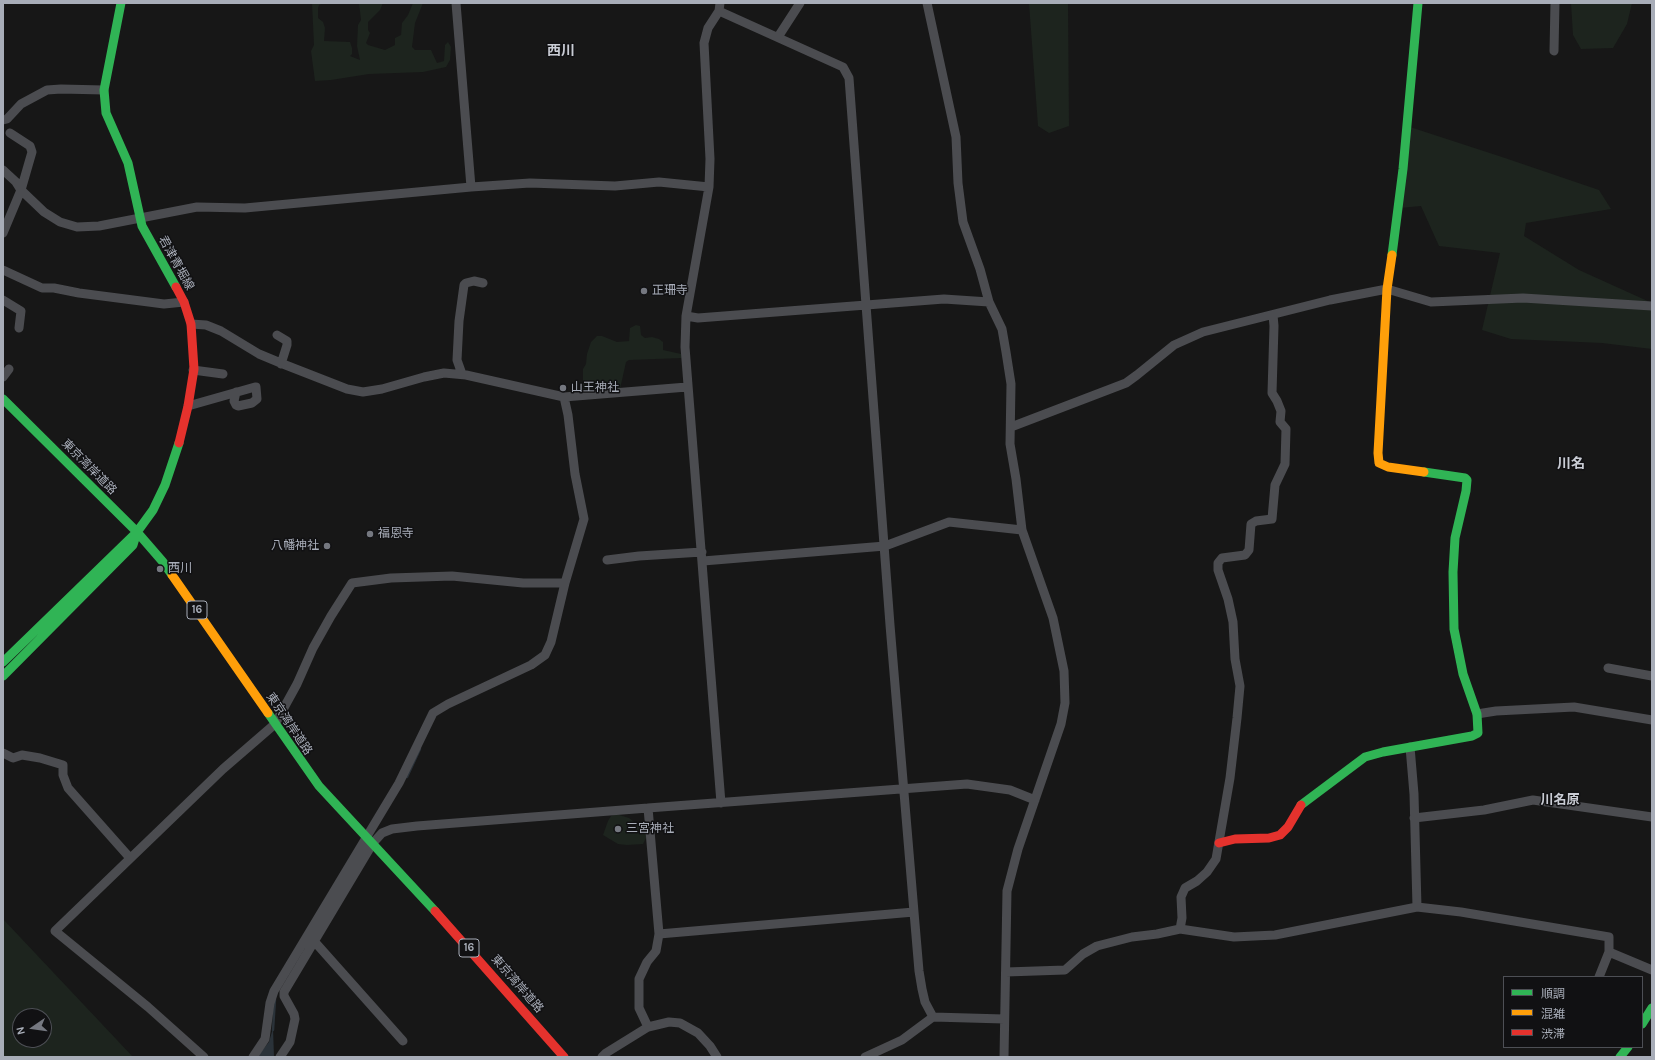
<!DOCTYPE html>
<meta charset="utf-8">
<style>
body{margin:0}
#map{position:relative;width:1655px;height:1060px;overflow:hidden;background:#171717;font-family:Karla,"Noto Sans JP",sans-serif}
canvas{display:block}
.frame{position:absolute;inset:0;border:4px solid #a8adb8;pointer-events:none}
.legend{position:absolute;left:1503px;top:976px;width:140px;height:72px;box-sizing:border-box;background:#111113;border:1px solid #4d4f55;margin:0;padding:5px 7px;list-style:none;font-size:12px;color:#a8adb8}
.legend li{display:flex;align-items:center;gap:8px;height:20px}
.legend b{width:20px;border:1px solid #4d4f55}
.north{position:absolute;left:12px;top:1008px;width:40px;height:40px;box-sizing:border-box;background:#111113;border:1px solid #4d4f55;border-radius:50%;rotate:257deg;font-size:11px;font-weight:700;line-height:16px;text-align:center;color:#a8adb8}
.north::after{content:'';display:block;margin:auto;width:14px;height:18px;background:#757880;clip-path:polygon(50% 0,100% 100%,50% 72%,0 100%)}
</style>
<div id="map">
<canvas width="1655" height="1060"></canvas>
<div class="frame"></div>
<ul class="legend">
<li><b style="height:5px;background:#30b455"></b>順調</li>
<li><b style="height:5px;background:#ff9f0a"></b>混雑</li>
<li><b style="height:5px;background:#e5322d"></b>渋滞</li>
</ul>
<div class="north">N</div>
</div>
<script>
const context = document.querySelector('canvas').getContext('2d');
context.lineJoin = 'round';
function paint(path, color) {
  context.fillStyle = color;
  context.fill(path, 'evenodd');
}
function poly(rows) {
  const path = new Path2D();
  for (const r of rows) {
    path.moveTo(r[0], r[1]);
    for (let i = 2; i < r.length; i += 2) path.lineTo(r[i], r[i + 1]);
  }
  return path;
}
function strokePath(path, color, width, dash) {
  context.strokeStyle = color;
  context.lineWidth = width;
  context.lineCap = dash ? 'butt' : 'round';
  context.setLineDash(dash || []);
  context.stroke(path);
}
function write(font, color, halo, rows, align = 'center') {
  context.font = font + ' Karla,"Noto Sans JP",sans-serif';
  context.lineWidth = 3;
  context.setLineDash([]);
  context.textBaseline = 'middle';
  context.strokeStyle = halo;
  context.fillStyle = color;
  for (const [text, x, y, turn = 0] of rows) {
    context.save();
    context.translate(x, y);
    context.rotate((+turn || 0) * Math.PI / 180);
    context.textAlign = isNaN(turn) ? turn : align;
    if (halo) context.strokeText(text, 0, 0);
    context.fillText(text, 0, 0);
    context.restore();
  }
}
paint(poly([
 [312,3,323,3,319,5,318,8,318,18,323,22,325,28,324,41,350,42,352,48,352,54,350,56,360,60,357,46,358,25,361,20,359,3,383,3,380,10,368,22,368,30,370,33,366,43,368,45,385,50,395,45,395,38,401,35,402,23,408,15,413,3,423,3,415,23,412,47,415,50,431,50,437,63,444,61,445,45,448,42,451,47,450,60,446,67,423,72,369,74,331,80,315,81,311,51,314,45],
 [1029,3,1068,3,1069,126,1049,133,1038,126],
 [1571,3,1632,3,1627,24,1613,48,1581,49,1573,35],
 [1410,127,1502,157,1599,190,1611,209,1526,223,1524,236,1579,270,1652,303,1652,349,1602,343,1511,339,1482,330,1500,253,1439,246,1421,206,1400,208],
 [636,325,640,326,641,335,645,338,652,337,659,339,663,342,663,350,681,354,682,358,629,360,626,362,620,389,583,394,583,369,586,364,587,354,591,342,597,336,602,336,617,342,629,341,630,328],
 [616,814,629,818,646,831,647,836,643,844,627,845,618,844,603,835,608,821,611,816],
 [3,919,133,1057,3,1057],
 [20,1016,44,1016,44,1040,20,1040]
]), '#1d241e');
paint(poly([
 [273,1028,274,1057,257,1057,269,1042]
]), '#2a3239');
strokePath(poly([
 [407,777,420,749],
 [273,1030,275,999]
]), '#2a3239', 2.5);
strokePath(poly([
 [456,3,471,187],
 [720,3,719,11,708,28,704,43,710,159,709,187,686,316,685,347,721,803],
 [927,3,956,137,958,183,963,222,980,269,989,302,1002,329,1006,352,1011,384,1010,444,1016,479,1022,530,1053,618,1064,671,1065,703,1061,724,1018,849,1007,891,1004,1057],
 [719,11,843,67,849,78,890,625,914,912,919,971,922,989,925,1002,933,1017],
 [778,37,800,3],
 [1554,51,1555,3],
 [3,120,7,119,21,104,47,90,61,89,104,90],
 [3,170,16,182,21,190,44,212,60,222,77,227,99,226,197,207,245,208,471,187,530,183,615,186,659,182,709,187],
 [3,233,21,190,32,152,30,146,10,133],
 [3,270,42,288,54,288,79,293,164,304,184,302],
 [3,300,21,311,19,328],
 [686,316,698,318,944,299,989,302],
 [191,324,206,325,221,331,259,354,283,364,347,389,363,392,382,389,424,377,444,373,466,375,564,397,687,387],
 [277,335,287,341,287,345,281,364],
 [193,370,223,374],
 [462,374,457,360,459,321,464,285,466,283,474,281,483,283],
 [3,377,9,369],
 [188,406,255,387,256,387,257,399,252,403,238,406,236,405,234,401,236,392],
 [1011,427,1126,383,1137,375,1174,345,1203,332,1330,300,1387,289,1431,302,1523,298,1652,306],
 [607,560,639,556,702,552],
 [703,561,885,546,949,522,1022,530],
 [1608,668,1652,676],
 [1477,714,1496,711,1574,707,1652,720],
 [1410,747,1414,794,1417,907],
 [3,753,13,758,22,755,40,758,63,765,63,775,68,788,130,858],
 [648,808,659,934,656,951,647,962,639,979,639,1008,648,1027],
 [1414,818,1484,810,1533,800,1652,817],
 [1180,929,1182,918,1181,897,1185,888,1197,881,1207,872,1216,859,1230,778,1237,718,1240,686,1235,659,1233,622,1228,599,1218,570,1218,563,1222,558,1245,555,1249,550,1251,524,1256,521,1272,519,1275,485,1285,464,1286,429,1280,422,1281,411,1277,401,1272,393,1274,326,1273,315],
 [659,934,914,912],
 [314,941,403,1041],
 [1006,972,1065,970,1083,954,1097,946,1132,937,1157,934,1180,929,1234,937,1275,935,1417,907,1461,912,1609,937,1609,952,1652,970],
 [1599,977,1609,952],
 [204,1057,148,1007,55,931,223,769,275,724,297,684,313,648,331,616,352,583,391,578,452,576,523,583,565,583],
 [253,1057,265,1039,270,1003,274,991,399,783,433,713,448,704,531,665,545,655,551,642,565,583,584,519,575,474,568,415,564,397],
 [280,1057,290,1042,295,1019,294,1014,284,996,284,992,373,843,382,833,392,829,417,826,648,808,967,784,1010,790,1035,800],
 [602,1057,606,1053,648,1027,669,1022,680,1023,698,1033,710,1046,717,1057],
 [865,1057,902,1040,933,1017,1004,1019]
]), '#4b4c50', 9);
strokePath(poly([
 [121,3,104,90,106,113,128,163,142,226,176,287],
 [1392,255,1403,169,1418,3],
 [3,399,137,532,163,562,172,575],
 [137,532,153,510,165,485,179,443],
 [3,662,137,532,133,545,3,676],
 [268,713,319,786,435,911],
 [1301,805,1365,757,1383,752,1472,736,1478,733,1477,714,1463,674,1454,629,1453,572,1455,538,1466,491,1467,480,1465,478,1424,472],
 [1642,1024,1652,1008],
 [1620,1057,1628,1047]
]), '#30b455', 9);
strokePath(poly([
 [1392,255,1387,289,1378,453,1379,463,1388,467,1424,472],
 [172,575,268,713]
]), '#ff9f0a', 9);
strokePath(poly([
 [176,287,184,302,191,324,194,369,188,406,179,443],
 [1219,843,1235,839,1269,838,1280,835,1288,827,1301,805],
 [435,911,564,1057]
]), '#e5322d', 9);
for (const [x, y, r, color] of [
 [644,291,4,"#757880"],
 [563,388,4,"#757880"],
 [370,534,4,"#757880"],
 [327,546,4,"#757880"],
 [160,569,4,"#757880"],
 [618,829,4,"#757880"]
]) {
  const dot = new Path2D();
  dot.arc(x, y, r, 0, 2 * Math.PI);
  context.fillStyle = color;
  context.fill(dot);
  strokePath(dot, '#111113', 1.5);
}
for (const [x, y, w] of [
 [197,610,20],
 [469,948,20]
]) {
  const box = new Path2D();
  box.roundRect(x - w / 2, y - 9, w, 18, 3);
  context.fillStyle = '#111113';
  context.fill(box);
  strokePath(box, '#a8adb8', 1);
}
write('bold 11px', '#a8adb8', null, [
 ["16",197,610],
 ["16",469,948]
]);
write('12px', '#a8adb8', '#111113', [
 ["君津青堀線",176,263,61],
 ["東京湾岸道路",89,467,45],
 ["東京湾岸道路",289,724,56],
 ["東京湾岸道路",517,984,49]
]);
write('12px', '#a8adb8', '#111113', [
 ["正珊寺",652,291],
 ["山王神社",571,388],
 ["福恩寺",378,534],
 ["八幡神社",319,546,"right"],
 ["西川",168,569],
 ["三宮神社",626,829]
], 'left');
write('bold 13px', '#c9ccd4', '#111113', [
 ["川名原",1560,800]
]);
write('bold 14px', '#c9ccd4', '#111113', [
 ["西川",561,51],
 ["川名",1571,464]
]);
</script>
